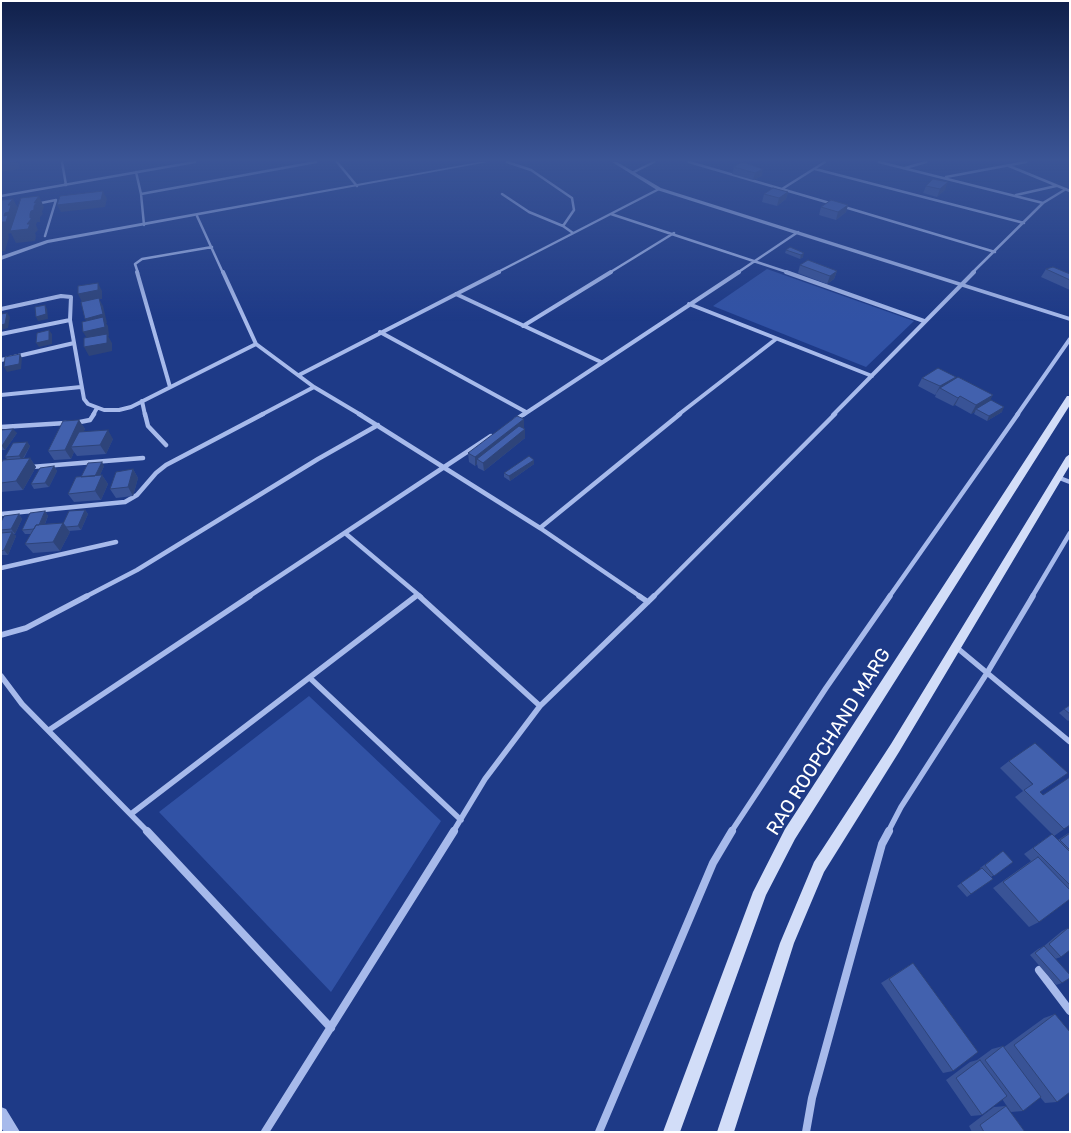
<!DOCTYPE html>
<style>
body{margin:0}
#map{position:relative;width:1071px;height:1133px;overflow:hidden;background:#1e3a87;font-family:Rubik,sans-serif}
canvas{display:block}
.frame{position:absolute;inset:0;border:2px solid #fff;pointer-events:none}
</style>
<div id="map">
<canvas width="1071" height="1133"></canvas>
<div class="frame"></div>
</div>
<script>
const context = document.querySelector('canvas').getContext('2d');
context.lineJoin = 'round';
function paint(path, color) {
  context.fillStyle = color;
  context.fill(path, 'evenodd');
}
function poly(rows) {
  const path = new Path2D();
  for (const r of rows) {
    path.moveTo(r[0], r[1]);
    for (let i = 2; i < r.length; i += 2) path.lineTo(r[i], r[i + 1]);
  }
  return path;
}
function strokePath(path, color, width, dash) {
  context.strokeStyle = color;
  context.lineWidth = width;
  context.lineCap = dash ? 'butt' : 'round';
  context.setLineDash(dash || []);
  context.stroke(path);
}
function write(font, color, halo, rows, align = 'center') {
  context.font = font + ' Rubik,sans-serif';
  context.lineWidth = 4;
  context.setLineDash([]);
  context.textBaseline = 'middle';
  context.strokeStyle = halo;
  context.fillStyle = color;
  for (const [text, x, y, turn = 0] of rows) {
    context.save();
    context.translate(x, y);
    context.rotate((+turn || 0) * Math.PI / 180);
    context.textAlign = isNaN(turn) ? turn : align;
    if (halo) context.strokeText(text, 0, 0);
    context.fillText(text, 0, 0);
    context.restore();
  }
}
paint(poly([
 [767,269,914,321,866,367,713,306],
 [309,696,441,821,331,992,159,812]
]), '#3152a5');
strokePath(poly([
 [62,162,66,185],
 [337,162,357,186],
 [507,162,531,170,572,198,574,210,563,226,573,233],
 [689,162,833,204],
 [879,162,1043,203],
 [1009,166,1070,191],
 [905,168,926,162],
 [815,169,1024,223],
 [136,172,141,194,144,225],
 [632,173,654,162],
 [946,177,1026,162],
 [782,189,825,162],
 [141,194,316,162],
 [502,194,529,212,563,226],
 [1016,195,1056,186],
 [1,196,195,162],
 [36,204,56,200,45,236],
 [841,206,995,252],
 [611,214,790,273],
 [197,216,223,273],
 [138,273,135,264,142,259,212,247],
 [496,273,659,189],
 [609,273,674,233],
 [737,273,798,232],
 [972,273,1043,203,1066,189]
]), '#a7baeb', 2.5);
strokePath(poly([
 [137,272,170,387],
 [223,272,256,344,314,387,361,415],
 [786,272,924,321],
 [456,294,601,362],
 [689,304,872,376],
 [1,309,61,296,71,297,70,320,84,399,88,404,104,410,119,410,131,407,256,344],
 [523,326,611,272],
 [380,332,526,412],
 [1,334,70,320],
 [1,360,74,343],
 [299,375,499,272],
 [1,395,81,387],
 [142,401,145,415],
 [93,415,97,408],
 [261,415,314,387],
 [523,415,739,272],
 [678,415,776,339],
 [833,415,974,272],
 [1017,415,1070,339]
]), '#a7baeb', 4);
strokePath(poly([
 [145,414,148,426,166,445],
 [359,414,540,528,641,597],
 [515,420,524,414],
 [75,423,90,420,94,414],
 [1,427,66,423],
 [31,467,143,458],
 [1057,477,1070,482],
 [1,514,125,502,137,495,156,473,166,465,263,414],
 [540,528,680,414],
 [345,533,421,597],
 [1,568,116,542],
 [85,597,137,570,318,459,378,425],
 [248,597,491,436],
 [415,597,418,595],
 [653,597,835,414],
 [889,597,1018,414],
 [1032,597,1070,533]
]), '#a7baeb', 4.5);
strokePath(poly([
 [419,596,540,706],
 [639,596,648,602],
 [1,635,26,628,87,596],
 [956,647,1070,742],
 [1,676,22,704,148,832],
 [311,679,461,820],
 [49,730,250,596],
 [131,814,416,596],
 [453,832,485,779,540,706,654,596],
 [731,832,826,688,890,596],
 [888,832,901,807,987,673,1033,596]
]), '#a7baeb', 5.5);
strokePath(poly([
 [147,831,331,1028],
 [1039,970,1070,1011],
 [265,1132,454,831],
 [599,1132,713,863,732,831],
 [806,1132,812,1098,882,844,889,831]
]), '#a7baeb', 8);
paint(poly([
 [479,162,488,162,48,243,1,260,1,256,47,240,479,162],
 [612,162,617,162,661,188,1070,317,1070,321,657,190,612,162],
 [1,1107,6,1109,20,1132,4,1132,1,1128,1,1107]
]), '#a7baeb');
paint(poly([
 [1067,396,1070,396,1070,405,795,839,766,895,680,1132,663,1132,753,892,785,829,1067,396],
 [1070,454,1070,465,899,752,824,872,794,943,734,1132,717,1132,780,943,814,862,891,744,1066,457,1070,454]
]), '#d2ddf8');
paint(poly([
 [742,162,762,176,753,180,732,174,734,167],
 [926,186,945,190,937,197,923,193],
 [788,192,786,199,777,206,762,202,764,194],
 [848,205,846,212,836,220,819,215,821,207],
 [790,247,803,257,800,259,785,253,786,250],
 [800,265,837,271,834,279,827,284,798,273],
 [1046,269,1070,274,1070,290,1041,277],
 [956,377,954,380,990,401,1002,412,987,421,974,414,975,412,971,414,955,405,953,406,935,397,936,394,935,395,918,386,922,378],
 [524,419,524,428,523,428,525,438,484,471,478,468,477,464,475,466,469,462,468,453],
 [79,420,85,429,83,432,113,439,106,454,77,456,74,452,71,459,54,460,48,451],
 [1,430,17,433,5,450,1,450],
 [27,442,30,446,24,458,30,458,36,467,23,490,1,492,1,463,7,459,5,457],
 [534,460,534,464,510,481,504,477,504,473],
 [54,466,57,471,49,487,34,489,31,484],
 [104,466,100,475,102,475,108,484,101,500,74,502,68,494,81,477],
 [133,469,138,478,133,496,116,498,110,489],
 [85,510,88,514,81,530,69,531,70,532,60,551,33,553,25,544,31,534,25,534,22,530,45,511,48,516,45,524,63,523],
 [19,514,22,519,15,534,13,534,16,536,8,555,1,555,1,522],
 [1070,705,1070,720,1068,721,1059,713],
 [1009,761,1043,795,1064,829,1054,836,1015,797,1023,791,1000,768],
 [1070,832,1070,899,1039,922,1029,927,993,888,1031,861,1024,854,1052,834,1058,840],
 [1003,851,1013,862,991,877,971,894,967,897,957,886,981,869,980,868],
 [1068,928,1061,957,1055,959,1062,983,1056,985,1030,955,1038,949,1044,946,1062,931],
 [913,963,953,1071,943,1073,881,983],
 [1055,1014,1057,1102,1045,1103,1040,1097,1023,1111,1011,1112,1002,1099,982,1115,971,1116,946,1080,970,1062,977,1060,992,1049,1003,1046,1004,1047,1044,1018],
 [1006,1106,1025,1132,972,1132,969,1126,994,1107]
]), '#395396');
paint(poly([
 [16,162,18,162,19,164,20,169,1,172,1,165],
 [763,169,762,176,753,180,755,173],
 [948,182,945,190,937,197,940,189],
 [103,191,107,199,105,207,61,212,57,205],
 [788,192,786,199,777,206,779,198],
 [39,196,44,207,42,212,43,214,40,217,40,222,37,222,36,225,38,230,35,233,36,236,35,241,16,243,11,233,8,234,9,237,5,251,1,251,1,222,8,205,13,199,27,224,30,218,30,214,34,203],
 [848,205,846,212,836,220,838,212],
 [804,253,803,257,800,259,801,255],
 [837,271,834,279,827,284,830,276],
 [98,283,102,291,102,299,99,299,103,306,107,323,106,323,108,326,109,336,108,336,112,343,112,351,89,356,84,347,88,340,83,332,90,327,85,319,82,302,78,294],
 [45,305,47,309,48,319,38,321,36,317],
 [7,313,10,317,8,328,1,330,1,325],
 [49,330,52,334,52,344,39,347,36,343],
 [20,354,22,358,21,369,7,372,4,367],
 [956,377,951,385,940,388,935,395,940,386],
 [993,395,988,404,976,409,975,412,971,414,976,405],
 [960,396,955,405,953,406,958,398],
 [1004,407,1002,412,987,421,989,416],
 [524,419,524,428,481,461,477,459,477,464,475,466,475,457],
 [79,420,85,429,76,447,71,447,74,452,71,459,65,450],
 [13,429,17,433,5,450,2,446],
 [525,429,525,438,484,471,483,463],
 [108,430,113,439,106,454,100,445],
 [27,442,30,446,22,460,19,456],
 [30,458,36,467,23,490,16,481],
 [534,460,534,464,510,481,509,476],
 [102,462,104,466,96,484,93,480],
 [54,466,57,471,49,487,45,483],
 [133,469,138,478,133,496,128,487],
 [102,475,108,484,101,500,95,491],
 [85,510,88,514,81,530,78,526],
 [45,511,48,516,41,533,38,528],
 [19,514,22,519,15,534,11,529],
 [63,523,70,532,60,551,53,542],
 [12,532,16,536,8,555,4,550]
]), '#2e447a');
const building = poly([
 [1,162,16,162,1,165,1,162],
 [742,162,763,169,755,173,734,167,742,162],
 [933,179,948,182,940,189,926,186,933,179],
 [773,188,788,192,779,198,764,194,773,188],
 [103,191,101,200,57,205,60,196,103,191],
 [39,196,34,203,37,202,34,206,34,210,31,211,30,214,30,218,32,218,27,224,30,224,28,229,10,231,21,198,39,196],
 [13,199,8,205,11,205,9,212,5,213,4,216,8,215,6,222,1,222,1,200,13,199],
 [831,200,848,205,838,212,821,207,831,200],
 [790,247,804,253,801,255,786,250,790,247],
 [808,260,837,271,830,276,800,265,808,260],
 [1053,267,1070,274,1070,280,1046,269,1053,267],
 [98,283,98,290,78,294,78,286,98,283],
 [99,298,103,314,85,319,81,302,99,298],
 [45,305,46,314,36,317,35,307,45,305],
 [7,313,5,324,1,325,1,314,7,313],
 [103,317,105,327,83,332,82,322,103,317],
 [49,330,49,340,36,343,37,333,49,330],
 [107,334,107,343,84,347,84,338,107,334],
 [20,354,19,364,4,367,5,357,20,354],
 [938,368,956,377,940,386,922,378,938,368],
 [958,377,993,395,976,405,960,396,958,398,940,388,958,377],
 [991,400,1004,407,989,416,976,409,991,400],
 [517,416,524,419,475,457,468,453,517,416],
 [79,420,65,450,48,451,63,421,79,420],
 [519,426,525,429,483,463,477,459,519,426],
 [13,429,2,446,1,446,1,430,13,429],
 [108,430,100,445,71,447,79,432,108,430],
 [27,442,19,456,5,457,13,443,27,442],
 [529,456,534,460,509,476,504,473,529,456],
 [30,458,16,481,1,483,1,463,3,460,30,458],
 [102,462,95,476,81,477,88,463,102,462],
 [54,466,45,483,31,484,40,468,54,466],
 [133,469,128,487,110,489,116,472,133,469],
 [102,475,95,491,68,494,76,477,102,475],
 [85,510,78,526,66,527,63,523,62,526,69,511,85,510],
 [45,511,39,525,36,525,34,529,22,530,30,513,45,511],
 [19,514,11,529,1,530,1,522,4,516,19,514],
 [63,523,53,542,25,544,36,525,63,523],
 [12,532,4,550,1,551,1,533,12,532],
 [1070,705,1070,714,1064,709,1070,705],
 [1035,743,1068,773,1040,792,1043,795,1070,777,1070,825,1064,829,1024,790,1033,784,1009,761,1035,743],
 [1070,833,1070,850,1060,840,1070,833],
 [1052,834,1070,852,1070,885,1033,848,1052,834],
 [1003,851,1013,862,994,876,985,865,1003,851],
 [1038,857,1070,890,1070,899,1039,922,1003,882,1038,857],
 [982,868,993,879,971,894,961,883,982,868],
 [1068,928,1070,930,1070,950,1061,957,1049,944,1068,928],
 [1044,946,1070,975,1070,978,1062,983,1035,953,1044,946],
 [913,963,978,1052,953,1071,889,979,913,963],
 [1055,1014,1070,1032,1070,1092,1057,1102,1014,1045,1055,1014],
 [1003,1046,1041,1097,1023,1111,985,1060,1003,1046],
 [980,1060,1007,1096,982,1115,956,1078,980,1060],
 [1006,1106,1025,1132,984,1132,980,1125,1006,1106]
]);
paint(building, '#4261ae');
strokePath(building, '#2e447a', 1);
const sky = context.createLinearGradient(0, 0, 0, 321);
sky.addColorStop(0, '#10204a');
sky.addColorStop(0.5, '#3b5596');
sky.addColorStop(1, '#3b559600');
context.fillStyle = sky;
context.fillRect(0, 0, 1071, 321);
write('19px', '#fff', '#1e3a87', [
 ["RAO ROOPCHAND MARG",829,742,-58]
]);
</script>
